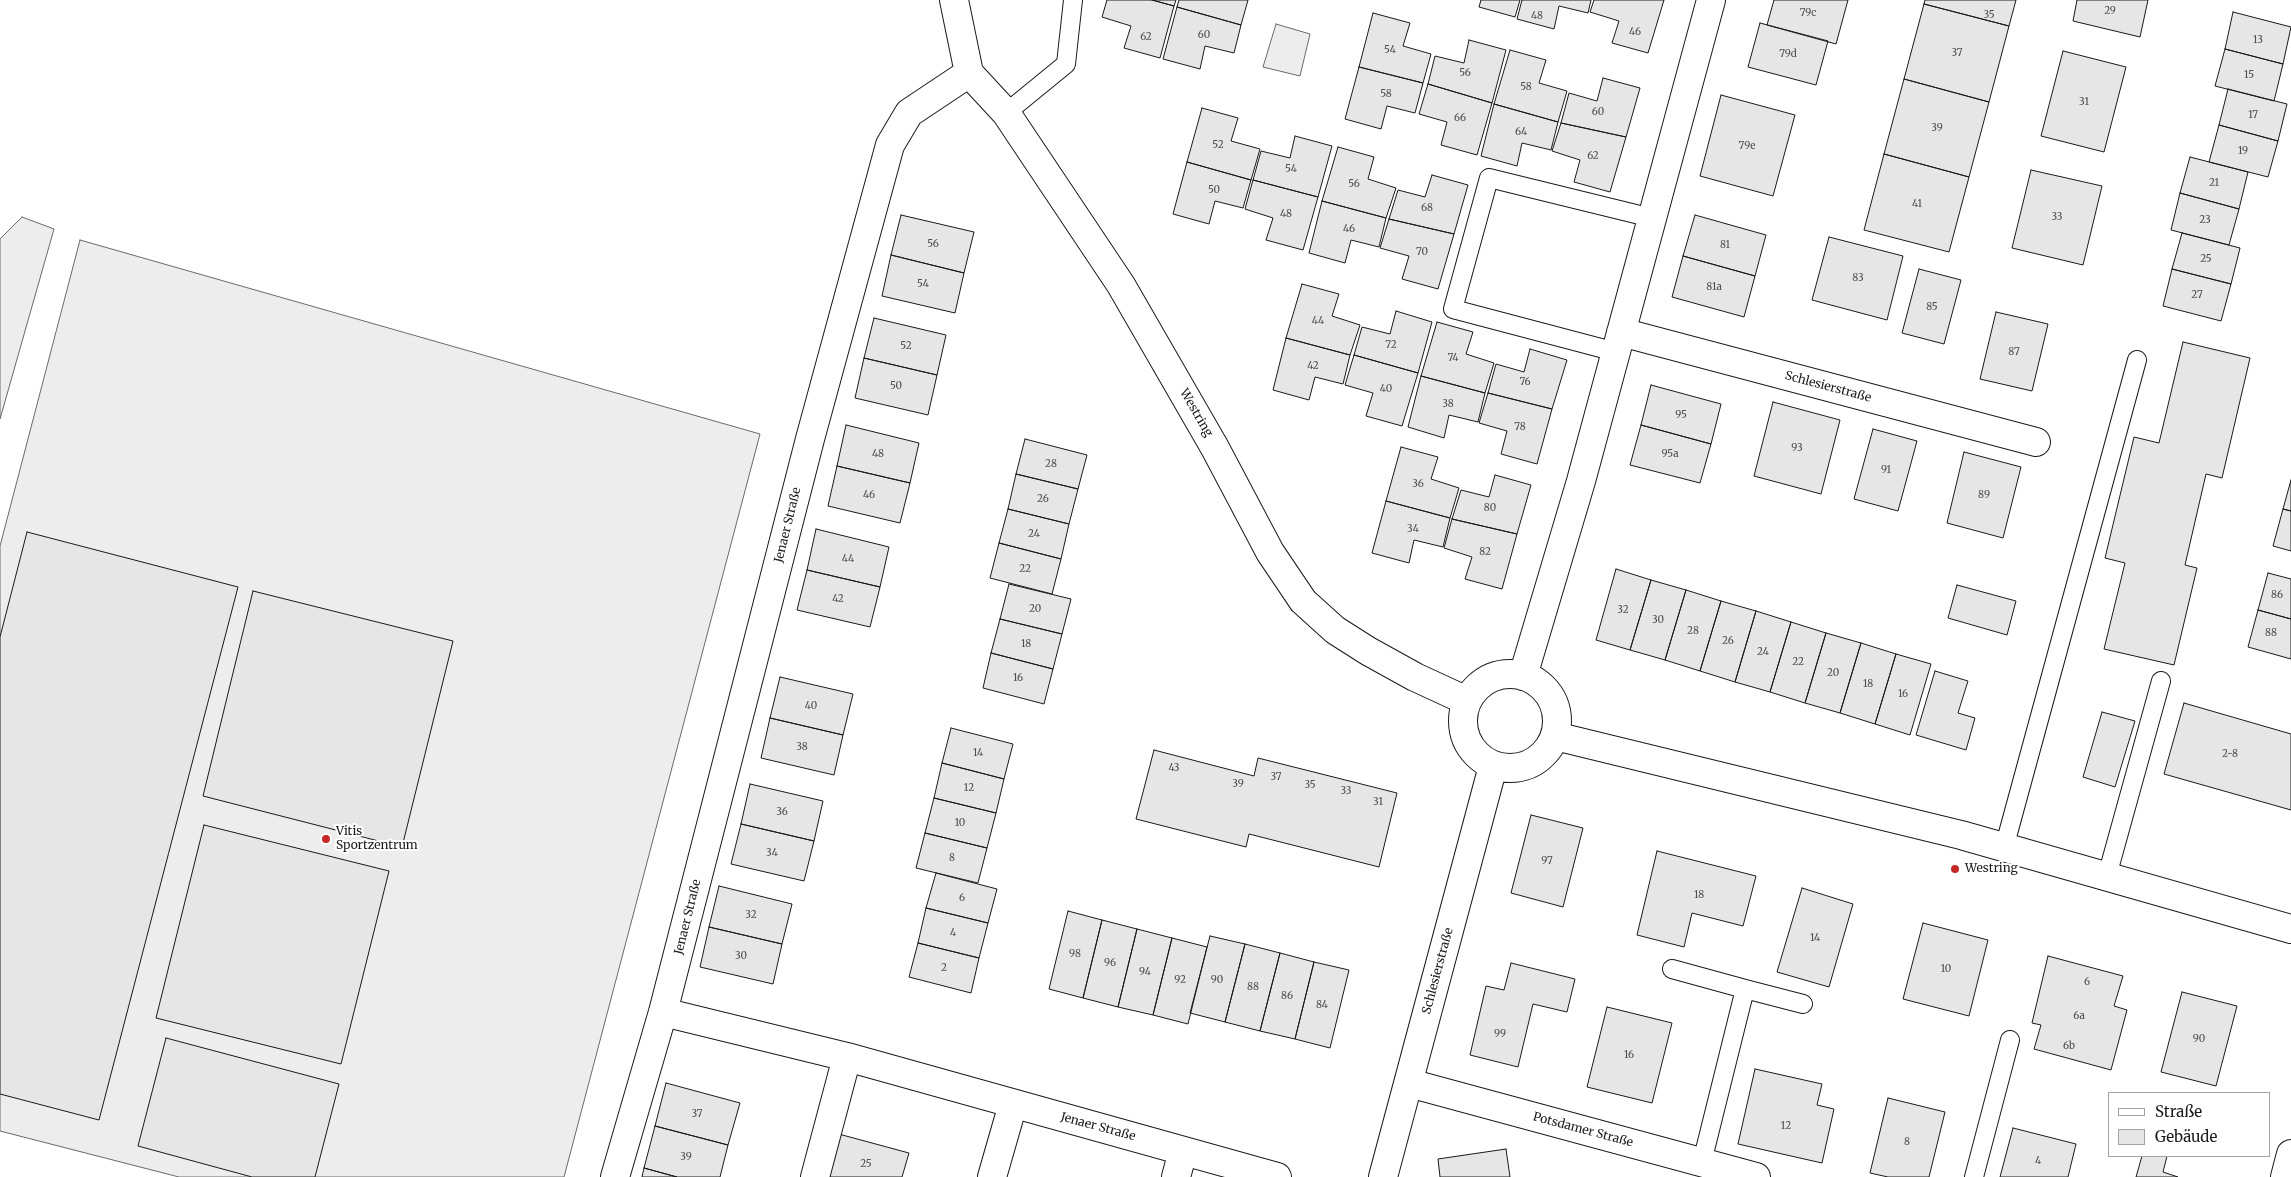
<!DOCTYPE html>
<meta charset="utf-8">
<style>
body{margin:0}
#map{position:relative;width:2291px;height:1177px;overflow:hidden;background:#fff;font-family:Merriweather,serif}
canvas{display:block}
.legend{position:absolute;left:2108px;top:1092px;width:162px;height:65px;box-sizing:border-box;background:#fff;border:1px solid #a3a3a3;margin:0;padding:6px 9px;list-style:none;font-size:15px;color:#1a1a1a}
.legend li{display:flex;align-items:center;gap:10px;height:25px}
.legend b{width:25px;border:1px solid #a3a3a3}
</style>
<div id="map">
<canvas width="2291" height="1177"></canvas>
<ul class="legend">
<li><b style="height:6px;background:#fff"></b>Straße</li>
<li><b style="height:14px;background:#e6e6e6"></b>Gebäude</li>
</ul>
</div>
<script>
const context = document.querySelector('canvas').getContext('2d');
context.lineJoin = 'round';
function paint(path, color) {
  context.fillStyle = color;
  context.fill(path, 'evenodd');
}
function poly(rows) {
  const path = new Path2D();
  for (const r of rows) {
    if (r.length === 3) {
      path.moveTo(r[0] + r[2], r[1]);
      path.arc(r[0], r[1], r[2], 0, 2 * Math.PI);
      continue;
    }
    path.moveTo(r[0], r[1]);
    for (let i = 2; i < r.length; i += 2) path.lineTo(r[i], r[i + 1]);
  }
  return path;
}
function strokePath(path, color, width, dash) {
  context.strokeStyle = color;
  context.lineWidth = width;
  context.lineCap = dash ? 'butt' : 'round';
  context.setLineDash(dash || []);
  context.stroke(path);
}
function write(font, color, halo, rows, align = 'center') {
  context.font = font + ' Merriweather,serif';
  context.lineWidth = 4;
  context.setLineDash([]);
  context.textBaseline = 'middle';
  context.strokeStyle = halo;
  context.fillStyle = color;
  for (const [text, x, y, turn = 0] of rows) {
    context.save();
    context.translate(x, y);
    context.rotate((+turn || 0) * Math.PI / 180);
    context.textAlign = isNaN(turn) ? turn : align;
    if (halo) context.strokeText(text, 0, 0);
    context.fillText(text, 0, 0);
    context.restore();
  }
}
const built = poly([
 [1276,24,1310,34,1300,76,1263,67,1276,24],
 [22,217,54,229,0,419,0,239,22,217],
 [80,240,760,434,564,1177,179,1177,0,1131,0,546,80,240]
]);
paint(built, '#ededed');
strokePath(built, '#6a6a6a', 1);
const building = poly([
 [1107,0,1152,0,1174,6,1160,58,1124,48,1131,26,1102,17,1107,0],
 [1152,0,1176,0,1174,6,1152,0],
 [1179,0,1248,0,1241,25,1177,7,1179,0],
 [1481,0,1520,0,1515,17,1479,7,1481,0],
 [1522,0,1591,0,1588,13,1559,6,1554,29,1517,19,1522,0],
 [1594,0,1664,0,1648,53,1612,43,1619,21,1590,12,1594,0],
 [1774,0,1848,0,1836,44,1767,25,1774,0],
 [1925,0,2016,0,2009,26,1924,4,1925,0],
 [2077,0,2148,0,2140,37,2073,21,2077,0],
 [1924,4,2009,26,1989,102,1904,79,1924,4],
 [1177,7,1241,25,1234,53,1205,46,1200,69,1163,59,1177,7],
 [2233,12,2291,27,2283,64,2225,49,2233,12],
 [1373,13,1410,23,1403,46,1431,54,1423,83,1359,67,1373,13],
 [1760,23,1828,41,1816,85,1748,67,1760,23],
 [1469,40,1506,50,1492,103,1428,84,1435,56,1464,63,1469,40],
 [2225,49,2283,64,2274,101,2215,86,2225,49],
 [1510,50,1546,60,1539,83,1567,91,1558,122,1494,104,1510,50],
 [2063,51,2126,67,2104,152,2041,136,2063,51],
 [1359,67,1423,83,1415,113,1387,106,1381,129,1345,119,1359,67],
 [1603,78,1640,88,1626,137,1561,123,1569,93,1597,101,1603,78],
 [1904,79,1989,102,1969,177,1884,154,1904,79],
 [1428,84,1492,103,1477,155,1441,145,1447,122,1419,114,1428,84],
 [2228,89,2287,104,2278,141,2219,125,2228,89],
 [1721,95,1795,115,1773,196,1700,176,1721,95],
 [1494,104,1558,122,1551,150,1522,143,1517,166,1481,156,1494,104],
 [1202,108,1238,118,1231,141,1260,149,1251,180,1187,162,1202,108],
 [1561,123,1626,137,1610,192,1574,182,1580,160,1552,151,1561,123],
 [2219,125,2278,141,2268,177,2209,162,2219,125],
 [1295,136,1332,146,1318,197,1253,180,1261,151,1290,158,1295,136],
 [1338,147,1374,157,1368,179,1396,188,1386,218,1322,201,1338,147],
 [1884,154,1969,177,1949,252,1864,230,1884,154],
 [2190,157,2248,172,2239,209,2180,193,2190,157],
 [1187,162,1251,180,1243,208,1215,201,1209,224,1173,214,1187,162],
 [2031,170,2102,186,2083,265,2012,248,2031,170],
 [1432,175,1468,185,1454,234,1389,219,1398,190,1425,197,1432,175],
 [1253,180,1318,197,1303,250,1266,240,1273,218,1245,209,1253,180],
 [2180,193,2239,209,2229,245,2171,230,2180,193],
 [1322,201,1386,218,1379,247,1351,240,1345,263,1309,253,1322,201],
 [901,215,974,232,964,273,891,255,901,215],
 [1695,215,1766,235,1755,276,1683,256,1695,215],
 [1389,219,1454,234,1438,289,1402,279,1409,256,1380,248,1389,219],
 [2182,233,2240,248,2231,284,2172,269,2182,233],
 [1829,237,1903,256,1887,320,1812,300,1829,237],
 [891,255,964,273,955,313,882,296,891,255],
 [1683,256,1755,276,1744,317,1672,297,1683,256],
 [1919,269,1961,280,1944,344,1902,333,1919,269],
 [2172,269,2231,284,2221,321,2163,306,2172,269],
 [1302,284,1339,294,1332,316,1360,325,1350,355,1286,338,1302,284],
 [1396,311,1432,322,1418,373,1354,355,1362,327,1390,334,1396,311],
 [1996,312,2048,324,2032,391,1980,379,1996,312],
 [874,318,946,335,937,375,864,358,874,318],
 [1437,322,1473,332,1466,354,1494,363,1485,393,1421,376,1437,322],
 [1286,338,1350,355,1343,384,1315,377,1309,400,1273,390,1286,338],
 [2183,342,2250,358,2222,478,2206,474,2185,565,2197,568,2174,665,2104,649,2125,563,2105,558,2134,437,2159,443,2183,342],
 [1530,349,1567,360,1552,409,1488,393,1496,364,1524,372,1530,349],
 [1354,355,1418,373,1402,426,1366,416,1373,393,1345,385,1354,355],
 [864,358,937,375,928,415,855,398,864,358],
 [1421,376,1485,393,1478,422,1449,415,1444,438,1408,427,1421,376],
 [1651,385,1721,404,1711,444,1641,425,1651,385],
 [1488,393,1552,409,1537,464,1501,454,1507,431,1479,423,1488,393],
 [1773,402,1840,420,1821,494,1754,476,1773,402],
 [846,425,919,443,910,483,837,466,846,425],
 [1641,425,1711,444,1700,483,1630,465,1641,425],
 [1873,429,1917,441,1898,511,1854,499,1873,429],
 [1025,439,1087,455,1078,489,1016,474,1025,439],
 [1401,447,1438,457,1431,479,1459,488,1450,518,1386,501,1401,447],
 [1964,452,2021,467,2003,538,1947,523,1964,452],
 [837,466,910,483,900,523,828,506,837,466],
 [1016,474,1078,489,1069,524,1008,509,1016,474],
 [1495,475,1531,485,1517,534,1452,519,1461,490,1489,497,1495,475],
 [2291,480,2291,511,2283,509,2291,480],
 [1386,501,1450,518,1443,547,1414,540,1409,563,1372,553,1386,501],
 [1008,509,1069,524,1061,559,999,543,1008,509],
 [2283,509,2291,511,2291,551,2273,546,2283,509],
 [1452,519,1517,534,1502,589,1465,579,1472,557,1444,548,1452,519],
 [816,529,889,547,880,587,807,570,816,529],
 [27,532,238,587,99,1120,0,1094,0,637,27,532],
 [999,543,1061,559,1052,594,990,578,999,543],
 [1616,569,1651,580,1630,650,1596,640,1616,569],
 [807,570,880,587,870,627,797,610,807,570],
 [2268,573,2291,579,2291,619,2258,610,2268,573],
 [1651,580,1686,590,1665,660,1630,650,1651,580],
 [1009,584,1071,599,1062,634,1000,619,1009,584],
 [1957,585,2016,601,2007,635,1948,618,1957,585],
 [1686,590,1721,601,1700,671,1665,660,1686,590],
 [253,591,453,641,402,847,203,796,253,591],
 [1721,601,1756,611,1735,682,1700,671,1721,601],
 [2258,610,2291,619,2291,659,2248,647,2258,610],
 [1756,611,1791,622,1770,692,1735,682,1756,611],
 [1000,619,1062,634,1053,669,991,653,1000,619],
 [1791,622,1826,633,1805,703,1770,692,1791,622],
 [1826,633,1861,643,1840,713,1805,703,1826,633],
 [1861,643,1896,654,1875,724,1840,713,1861,643],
 [991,653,1053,669,1044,704,983,688,991,653],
 [1896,654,1931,664,1910,735,1875,724,1896,654],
 [1935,671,1968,681,1958,713,1975,718,1966,750,1916,735,1935,671],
 [780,677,853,694,843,735,770,718,780,677],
 [2184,703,2291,734,2291,810,2164,774,2184,703],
 [2102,712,2135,721,2115,787,2083,777,2102,712],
 [770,718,843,735,834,775,761,758,770,718],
 [951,728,1013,744,1004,779,942,763,951,728],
 [1154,750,1254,776,1258,758,1397,793,1379,867,1249,834,1246,847,1136,819,1154,750],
 [942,763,1004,779,996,813,934,798,942,763],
 [750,784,823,801,814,841,741,824,750,784],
 [934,798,996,813,987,848,925,833,934,798],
 [1531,815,1583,828,1563,907,1511,893,1531,815],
 [741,824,814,841,804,881,731,864,741,824],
 [204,825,389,871,341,1064,156,1018,204,825],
 [925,833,987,848,978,883,916,868,925,833],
 [1657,851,1756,876,1743,926,1692,913,1684,947,1637,935,1657,851],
 [936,873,997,889,988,923,926,908,936,873],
 [719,886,792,904,782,944,709,927,719,886],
 [1802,888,1853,904,1829,987,1777,972,1802,888],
 [926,908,988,923,979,958,918,943,926,908],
 [1068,911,1102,920,1083,998,1049,989,1068,911],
 [1102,920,1137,929,1118,1007,1083,998,1102,920],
 [1923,923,1988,940,1969,1016,1903,999,1923,923],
 [709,927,782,944,773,984,700,967,709,927],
 [1137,929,1172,938,1153,1015,1118,1007,1137,929],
 [1210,936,1245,944,1225,1022,1190,1013,1210,936],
 [1172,938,1207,947,1188,1024,1153,1015,1172,938],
 [918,943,979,958,971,993,909,977,918,943],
 [1245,944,1280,953,1260,1031,1225,1022,1245,944],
 [1280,953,1314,962,1295,1039,1260,1031,1280,953],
 [2048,956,2123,976,2114,1006,2127,1010,2111,1070,2034,1049,2041,1025,2032,1023,2048,956],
 [1314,962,1349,970,1330,1048,1295,1039,1314,962],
 [1511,963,1575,979,1567,1012,1533,1004,1518,1067,1470,1055,1486,986,1504,990,1511,963],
 [2182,992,2237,1006,2216,1086,2161,1072,2182,992],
 [1607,1007,1672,1023,1652,1103,1587,1087,1607,1007],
 [166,1038,339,1084,315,1177,252,1177,138,1146,166,1038],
 [1755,1069,1822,1084,1817,1105,1834,1109,1822,1163,1738,1144,1755,1069],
 [666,1083,740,1103,728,1145,655,1126,666,1083],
 [1888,1098,1945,1112,1929,1177,1888,1177,1870,1173,1888,1098],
 [655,1126,728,1145,720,1177,677,1177,644,1168,655,1126],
 [2013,1128,2076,1144,2068,1177,2000,1177,2013,1128],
 [835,1133,909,1153,902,1177,831,1177,824,1175,835,1133],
 [1506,1149,1510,1177,1440,1177,1438,1159,1506,1149],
 [2142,1156,2167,1156,2163,1172,2178,1177,2136,1177,2142,1156],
 [644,1168,677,1177,642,1177,644,1168]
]);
paint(building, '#e6e6e6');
strokePath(building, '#1a1a1a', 1);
const service = poly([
 [1006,113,1066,64,1073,0],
 [1616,352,1453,309,1489,178,1652,218],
 [2004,848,2137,360],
 [2107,876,2161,681],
 [1672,969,1745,989],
 [1702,1162,1745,989,1803,1004],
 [1974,1177,2010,1040]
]);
const minor = poly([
 [954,0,969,73,1006,113,1121,285,1215,448,1270,552,1303,601,1335,630,1368,651,1415,677,1467,701],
 [1621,332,2036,442],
 [1510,721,47],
 [1523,676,1581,481,1711,0],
 [1555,736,1961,835,2291,929],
 [663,1012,847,1057,1277,1177],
 [1409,1083,1756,1177],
 [615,1177,663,1012,810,439,890,145,909,113,969,73],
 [815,1177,847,1057],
 [992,1177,1013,1104],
 [1176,1177,1183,1151],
 [1383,1177,1493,766],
 [2285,1177,2291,1154]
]);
strokePath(service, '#1a1a1a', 20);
strokePath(minor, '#1a1a1a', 30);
strokePath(service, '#fff', 18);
strokePath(minor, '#fff', 28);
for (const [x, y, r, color] of [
 [326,839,5,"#c62828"],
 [1955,869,5,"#c62828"]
]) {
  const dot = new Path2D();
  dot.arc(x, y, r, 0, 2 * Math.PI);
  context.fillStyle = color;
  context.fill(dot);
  strokePath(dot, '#fff', 2);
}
write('10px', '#4d4d4d', null, [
 ["29",2110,11],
 ["79c",1808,13],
 ["35",1989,15],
 ["48",1537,16],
 ["46",1635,32],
 ["60",1204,35],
 ["62",1146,37],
 ["13",2258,40],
 ["54",1390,50],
 ["37",1957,53],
 ["79d",1788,54],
 ["56",1465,73],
 ["15",2249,75],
 ["58",1526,87],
 ["58",1386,94],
 ["31",2084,102],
 ["60",1598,112],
 ["17",2253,115],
 ["66",1460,118],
 ["39",1937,128],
 ["64",1521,132],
 ["52",1218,145],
 ["79e",1747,146],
 ["19",2243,151],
 ["62",1593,156],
 ["54",1291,169],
 ["21",2214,183],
 ["56",1354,184],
 ["50",1214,190],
 ["41",1917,204],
 ["68",1427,208],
 ["48",1286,214],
 ["33",2057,217],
 ["23",2205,220],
 ["46",1349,229],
 ["56",933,244],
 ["81",1725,245],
 ["70",1422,252],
 ["25",2206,259],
 ["83",1858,278],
 ["54",923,284],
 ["81a",1714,287],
 ["27",2197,295],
 ["85",1932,307],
 ["44",1318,321],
 ["72",1391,345],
 ["52",906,346],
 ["87",2014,352],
 ["74",1453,358],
 ["42",1313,366],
 ["76",1525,382],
 ["50",896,386],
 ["40",1386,389],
 ["38",1448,404],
 ["95",1681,415],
 ["78",1520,427],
 ["93",1797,448],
 ["48",878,454],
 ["95a",1670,454],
 ["28",1051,464],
 ["91",1886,470],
 ["36",1418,484],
 ["46",869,495],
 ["89",1984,495],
 ["26",1043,499],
 ["80",1490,508],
 ["34",1413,529],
 ["24",1034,534],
 ["82",1485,552],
 ["44",848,559],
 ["22",1025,569],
 ["86",2277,595],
 ["42",838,599],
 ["20",1035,609],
 ["32",1623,610],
 ["30",1658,620],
 ["28",1693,631],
 ["88",2271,633],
 ["26",1728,641],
 ["18",1026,644],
 ["24",1763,652],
 ["22",1798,662],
 ["20",1833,673],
 ["16",1018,678],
 ["18",1868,684],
 ["16",1903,694],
 ["40",811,706],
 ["38",802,747],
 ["14",978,753],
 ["2-8",2230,754],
 ["43",1174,768],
 ["37",1276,777],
 ["39",1238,784],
 ["35",1310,785],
 ["12",969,788],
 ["33",1346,791],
 ["31",1378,802],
 ["36",782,812],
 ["10",960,823],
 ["34",772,853],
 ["8",952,858],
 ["97",1547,861],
 ["18",1699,895],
 ["6",962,898],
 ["32",751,915],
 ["4",953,933],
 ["14",1815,938],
 ["98",1075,954],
 ["30",741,956],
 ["96",1110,963],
 ["2",944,968],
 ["10",1946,969],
 ["94",1145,972],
 ["92",1180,980],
 ["90",1217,980],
 ["6",2087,982],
 ["88",1253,987],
 ["86",1287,996],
 ["84",1322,1005],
 ["6a",2079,1016],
 ["99",1500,1034],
 ["90",2199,1039],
 ["6b",2069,1046],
 ["16",1629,1055],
 ["37",697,1114],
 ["12",1786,1126],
 ["8",1907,1142],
 ["39",686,1157],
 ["4",2038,1161],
 ["25",866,1164]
]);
write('12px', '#1a1a1a', '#fff', [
 ["Schlesierstraße",1828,387,15],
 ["Westring",1196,413,60],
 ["Jenaer Straße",788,525,-76],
 ["Jenaer Straße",688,917,-76],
 ["Schlesierstraße",1438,971,-75],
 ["Jenaer Straße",1098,1127,15],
 ["Potsdamer Straße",1583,1130,15]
]);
write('12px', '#1a1a1a', '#fff', [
 ["Vitis",336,832],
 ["Sportzentrum",336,846],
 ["Westring",1965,869]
], 'left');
</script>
